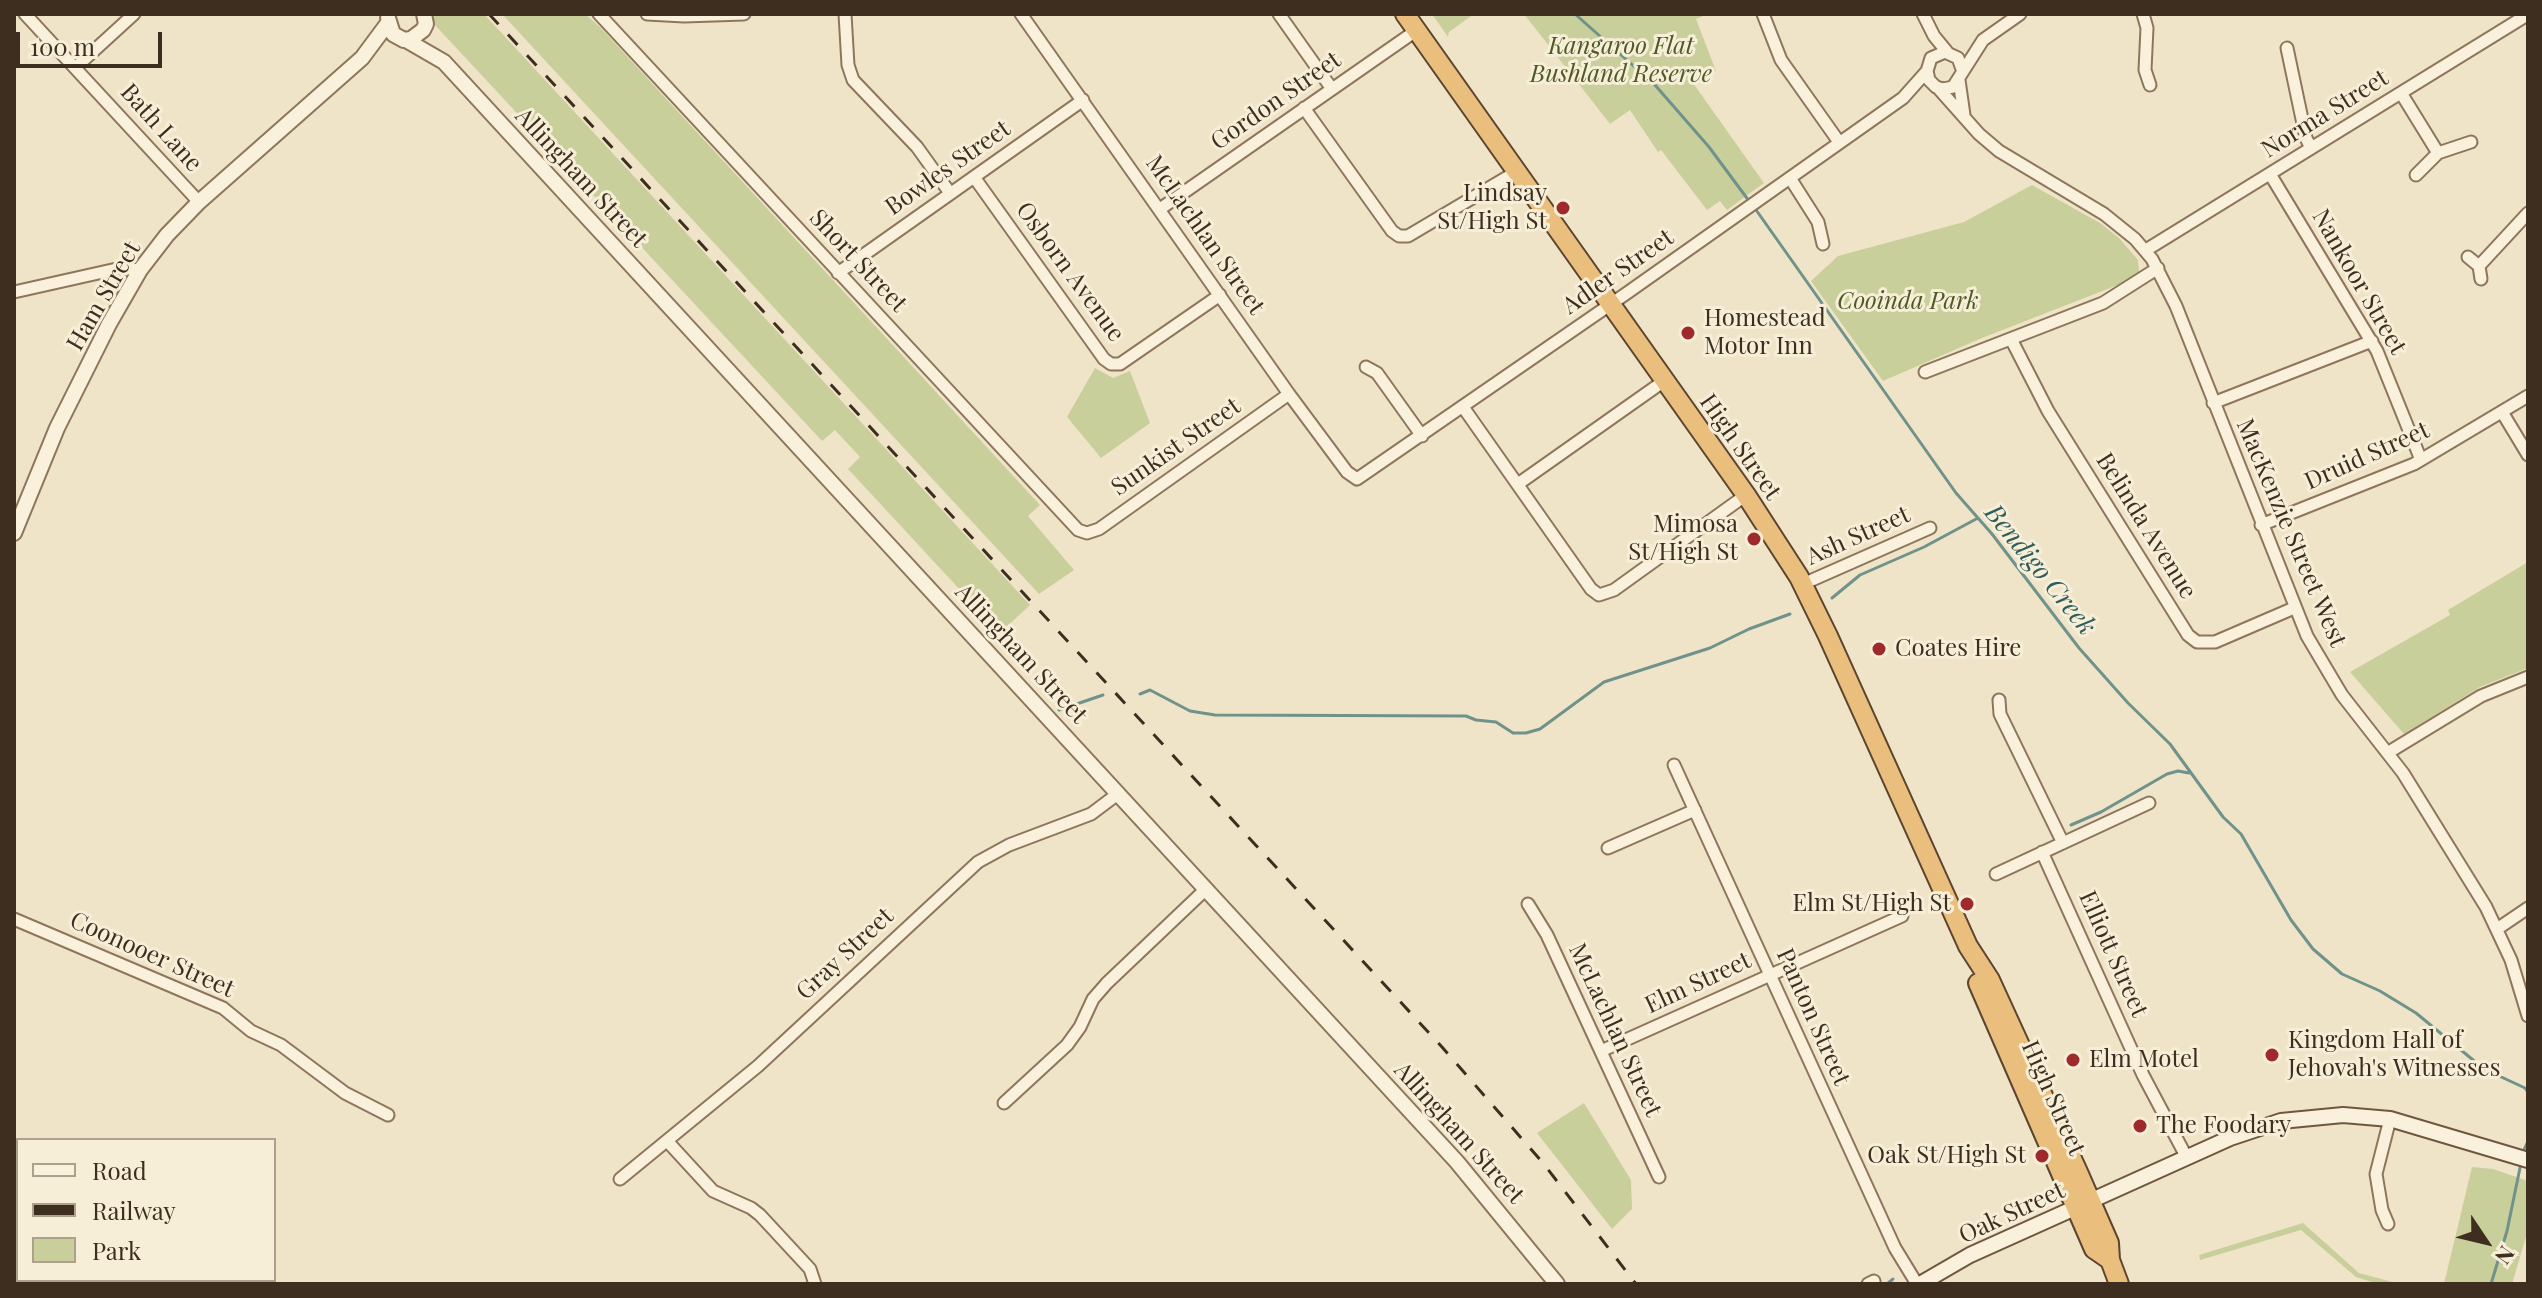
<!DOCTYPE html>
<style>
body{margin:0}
#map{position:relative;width:2542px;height:1298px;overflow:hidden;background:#f0e4c8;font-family:"Playfair Display",serif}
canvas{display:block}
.frame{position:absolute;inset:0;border:16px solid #3d2e20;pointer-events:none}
.legend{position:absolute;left:16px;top:1138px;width:260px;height:144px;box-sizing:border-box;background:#f7eed8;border:2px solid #ada18e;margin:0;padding:10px 14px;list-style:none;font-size:24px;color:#3d2e20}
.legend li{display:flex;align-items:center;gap:16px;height:40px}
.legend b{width:40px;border:2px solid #ada18e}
.north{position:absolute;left:2446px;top:1202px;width:80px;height:80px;-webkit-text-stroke:6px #f7eed8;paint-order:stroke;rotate:125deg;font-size:22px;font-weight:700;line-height:32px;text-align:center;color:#3d2e20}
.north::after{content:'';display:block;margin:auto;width:28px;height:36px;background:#3d2e20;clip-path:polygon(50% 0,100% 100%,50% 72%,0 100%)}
.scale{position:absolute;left:16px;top:32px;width:146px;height:36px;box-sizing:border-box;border:4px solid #3d2e20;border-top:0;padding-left:10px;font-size:24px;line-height:28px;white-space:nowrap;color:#3d2e20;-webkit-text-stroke:6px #f7eed8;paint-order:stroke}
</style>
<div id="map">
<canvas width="2542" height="1298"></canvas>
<div class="frame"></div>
<ul class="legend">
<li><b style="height:10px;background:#faf1dc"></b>Road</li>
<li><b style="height:10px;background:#3d2e20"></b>Railway</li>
<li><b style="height:22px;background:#c9cf9b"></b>Park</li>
</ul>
<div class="north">N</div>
<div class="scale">100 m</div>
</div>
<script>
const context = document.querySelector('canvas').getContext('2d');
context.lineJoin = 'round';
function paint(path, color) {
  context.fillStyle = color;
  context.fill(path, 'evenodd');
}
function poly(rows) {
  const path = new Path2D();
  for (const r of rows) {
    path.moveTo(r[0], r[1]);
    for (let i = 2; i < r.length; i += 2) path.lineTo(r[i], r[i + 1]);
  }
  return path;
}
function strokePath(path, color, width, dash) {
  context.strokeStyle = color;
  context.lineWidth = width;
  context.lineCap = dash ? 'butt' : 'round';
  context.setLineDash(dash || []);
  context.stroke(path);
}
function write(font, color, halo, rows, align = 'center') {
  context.font = font + ' "Playfair Display",serif';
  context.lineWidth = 6;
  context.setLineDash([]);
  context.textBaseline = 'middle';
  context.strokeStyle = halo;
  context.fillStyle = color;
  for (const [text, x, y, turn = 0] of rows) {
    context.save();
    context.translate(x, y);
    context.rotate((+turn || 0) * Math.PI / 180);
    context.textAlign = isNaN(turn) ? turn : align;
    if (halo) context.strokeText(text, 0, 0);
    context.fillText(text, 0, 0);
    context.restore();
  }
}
paint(poly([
 [434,14,484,14,1030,605,1000,633,848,469,860,457,835,430,822,441,434,24],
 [502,14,585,14,601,28,1040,505,1028,516,1074,570,1039,594],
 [1432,14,1474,14,1449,32,1448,37],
 [1524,14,1708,14,1696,19,1716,71,1693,83,1764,183,1727,210,1720,201,1707,210,1661,150,1658,152,1630,110,1610,124],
 [2032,185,2100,223,2119,238,2138,260,2139,272,2128,281,1982,338,1883,381,1811,281,1838,256,1964,222],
 [1095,368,1113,378,1130,371,1150,423,1101,458,1067,417],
 [2528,562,2528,668,2480,687,2404,734,2350,672,2450,615,2448,610],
 [1584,1103,1631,1180,1632,1209,1612,1229,1537,1133],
 [2472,1167,2493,1169,2528,1181,2528,1230,2512,1284,2444,1284],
 [2303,1223,2359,1273,2400,1284,2378,1284,2356,1277,2301,1230,2200,1260,2199,1255]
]), '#c9cf9b');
strokePath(poly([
 [1575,14,1655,85,1709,147,1749,201],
 [1754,207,1956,493,1992,534,2079,648,2128,703,2170,744,2223,817,2241,834,2291,920,2313,949,2342,974,2380,991,2416,1013,2484,1069,2525,1088,2528,1092],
 [1832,598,1860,575,1924,547,1978,518],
 [1140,694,1150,690,1190,711,1215,715,1466,716,1476,720,1496,722,1513,733,1526,733,1540,729,1604,682,1710,648,1749,629,1790,614],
 [1059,710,1103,695],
 [2071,825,2101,812,2167,774,2178,771,2189,773],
 [2523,1152,2528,1141],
 [1887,1284,1893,1279],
 [2491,1284,2507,1231,2521,1163]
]), '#6f938a', 3);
const minor = poly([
 [25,14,199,202],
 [599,14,1078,530,1087,533,1099,529,1289,394],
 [647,14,684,16,744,14],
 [845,14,848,65,853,80,917,147,950,193],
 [1021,14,1289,394,1347,472,1357,479,1627,293,1903,98,1927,71],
 [1279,14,1332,89],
 [1763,14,1781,60,1839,142],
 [1923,14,1934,36,1948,53],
 [2143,14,2147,28,2145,70,2150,85],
 [2287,48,2306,138,2311,148],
 [76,67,134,14],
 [1962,69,1958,58,1945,52,1931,58,1927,71,1929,80,1936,87,1943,89,1953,87,1983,40,2020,14],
 [1959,80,1964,115],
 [1939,89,1979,134,1999,151,2104,214,2135,239,2152,259,2176,306,2307,636,2342,695,2403,773,2486,907,2511,960,2528,1016],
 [2401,93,2438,153,2416,175],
 [1304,108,1392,231,1399,236,1408,236,1516,172],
 [2438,153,2471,142],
 [2270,174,2377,351,2421,460],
 [974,177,1104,359,1111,364,1120,364,1220,295],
 [1790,178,1818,222,1823,244],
 [1160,209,1417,30],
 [2146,250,2527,15],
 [2468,257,2479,266,2481,279],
 [2479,266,2528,213],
 [838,273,1083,100],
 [14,292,121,268,140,270],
 [2011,339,2048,411,2188,635,2197,642,2215,642,2294,608],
 [1366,367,1377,373,1422,436],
 [1925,372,2103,303,2158,268],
 [2213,403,2372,341],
 [1463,407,1591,589,1599,595,1614,590,1746,495],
 [2502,412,2528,455],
 [1518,484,1664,381],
 [2261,525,2414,464,2528,396],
 [1803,584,1930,528],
 [1999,700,2000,714,2063,843],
 [2389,752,2481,696,2528,677],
 [1674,765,1895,1248,1917,1284],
 [1608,848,1695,810],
 [2042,852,2143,1075,2187,1158],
 [1996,874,2149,803],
 [1528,904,1547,935,1659,1177],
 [14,919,223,1008,251,1031,281,1045,345,1093,388,1115],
 [2497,929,2528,908],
 [1601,1051,1902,916],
 [1004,1103,1067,1045,1080,1027,1093,999,1107,983,1206,889],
 [668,1142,713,1191,751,1208,760,1215,810,1269,815,1284],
 [620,1179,758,1066,978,862,1009,845,1091,814,1119,793],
 [2388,1224,2382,1210,2376,1174,2390,1119],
 [1868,1284,1874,1281]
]);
const tertiary = poly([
 [388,18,393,34,404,40,411,39,423,30,426,24,424,14],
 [406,40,444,62,1457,1162,1557,1284],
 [14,533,57,428,109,324,140,270,167,235,199,202,362,58,388,23]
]);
const secondary = poly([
 [1920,1284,1970,1255,2108,1193,2230,1138,2281,1121,2343,1115,2390,1119,2528,1160]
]);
const trunk = poly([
 [1405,14,1746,495,1799,577,1828,636,1968,946,1990,980,2078,1172,2109,1243,2110,1260,2119,1284],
 [1978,983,2094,1249,2110,1260]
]);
strokePath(minor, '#8d765c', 15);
strokePath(tertiary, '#8d765c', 18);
strokePath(secondary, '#6f573f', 18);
strokePath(trunk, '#5b4430', 22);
strokePath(minor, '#faf1dc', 11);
strokePath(tertiary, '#faf1dc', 14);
strokePath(secondary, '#faf1dc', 14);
strokePath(trunk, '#eabe7c', 18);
strokePath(poly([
 [489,14,1442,1047,1543,1163,1636,1284]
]), '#3d2e20', 3, [14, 14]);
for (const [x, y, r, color] of [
 [1563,208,8,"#9e2a2b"],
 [1688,333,8,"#9e2a2b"],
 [1754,539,8,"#9e2a2b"],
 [1879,649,8,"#9e2a2b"],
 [1967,904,8,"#9e2a2b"],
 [2272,1055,8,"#9e2a2b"],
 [2073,1060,8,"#9e2a2b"],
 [2140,1126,8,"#9e2a2b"],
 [2042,1156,8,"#9e2a2b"]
]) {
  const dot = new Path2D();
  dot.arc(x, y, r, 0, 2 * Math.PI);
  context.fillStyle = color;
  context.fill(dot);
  strokePath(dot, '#f7eed8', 3);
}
write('italic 24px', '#4d5a26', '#f7eed8', [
 ["Kangaroo Flat",1621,47],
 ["Bushland Reserve",1621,75],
 ["Cooinda Park",1908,302]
]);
write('24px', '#3d2e20', '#f7eed8', [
 ["Gordon Street",1276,101,-35],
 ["Norma Street",2325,114,-32],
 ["Bath Lane",161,128,48],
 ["Bowles Street",948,168,-35],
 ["Allingham Street",581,178,47],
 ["McLachlan Street",1205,235,55],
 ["Short Street",858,261,47],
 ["Osborn Avenue",1070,272,54],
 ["Adler Street",1618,272,-35],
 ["Nankoor Street",2359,282,60],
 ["Ham Street",104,296,-60],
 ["Sunkist Street",1176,447,-35],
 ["High Street",1740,447,55],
 ["Druid Street",2367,456,-24],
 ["Belinda Avenue",2146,526,58],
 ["MacKenzie Street West",2291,533,67],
 ["Ash Street",1858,536,-24],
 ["Allingham Street",1021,654,47],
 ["Gray Street",845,954,-43],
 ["Elliott Street",2113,954,66],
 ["Coonooer Street",152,955,24],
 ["Elm Street",1698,983,-25],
 ["Panton Street",1813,1017,66],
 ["McLachlan Street",1615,1030,65],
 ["High Street",2053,1098,66],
 ["Allingham Street",1459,1133,48],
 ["Oak Street",2012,1213,-25]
]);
write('24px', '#3d2e20', '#f7eed8', [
 ["Lindsay",1547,194,"right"],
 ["St/High St",1547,222,"right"],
 ["Homestead",1704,319],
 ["Motor Inn",1704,347],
 ["Mimosa",1738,525,"right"],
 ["St/High St",1738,553,"right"],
 ["Coates Hire",1895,649],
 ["Elm St/High St",1951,904,"right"],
 ["Kingdom Hall of",2288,1041],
 ["Jehovah's Witnesses",2288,1069],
 ["Elm Motel",2089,1060],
 ["The Foodary",2156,1126],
 ["Oak St/High St",2026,1156,"right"]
], 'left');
write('italic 26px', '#2f5d5a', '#f7eed8', [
 ["Bendigo Creek",2040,570,51]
]);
</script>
